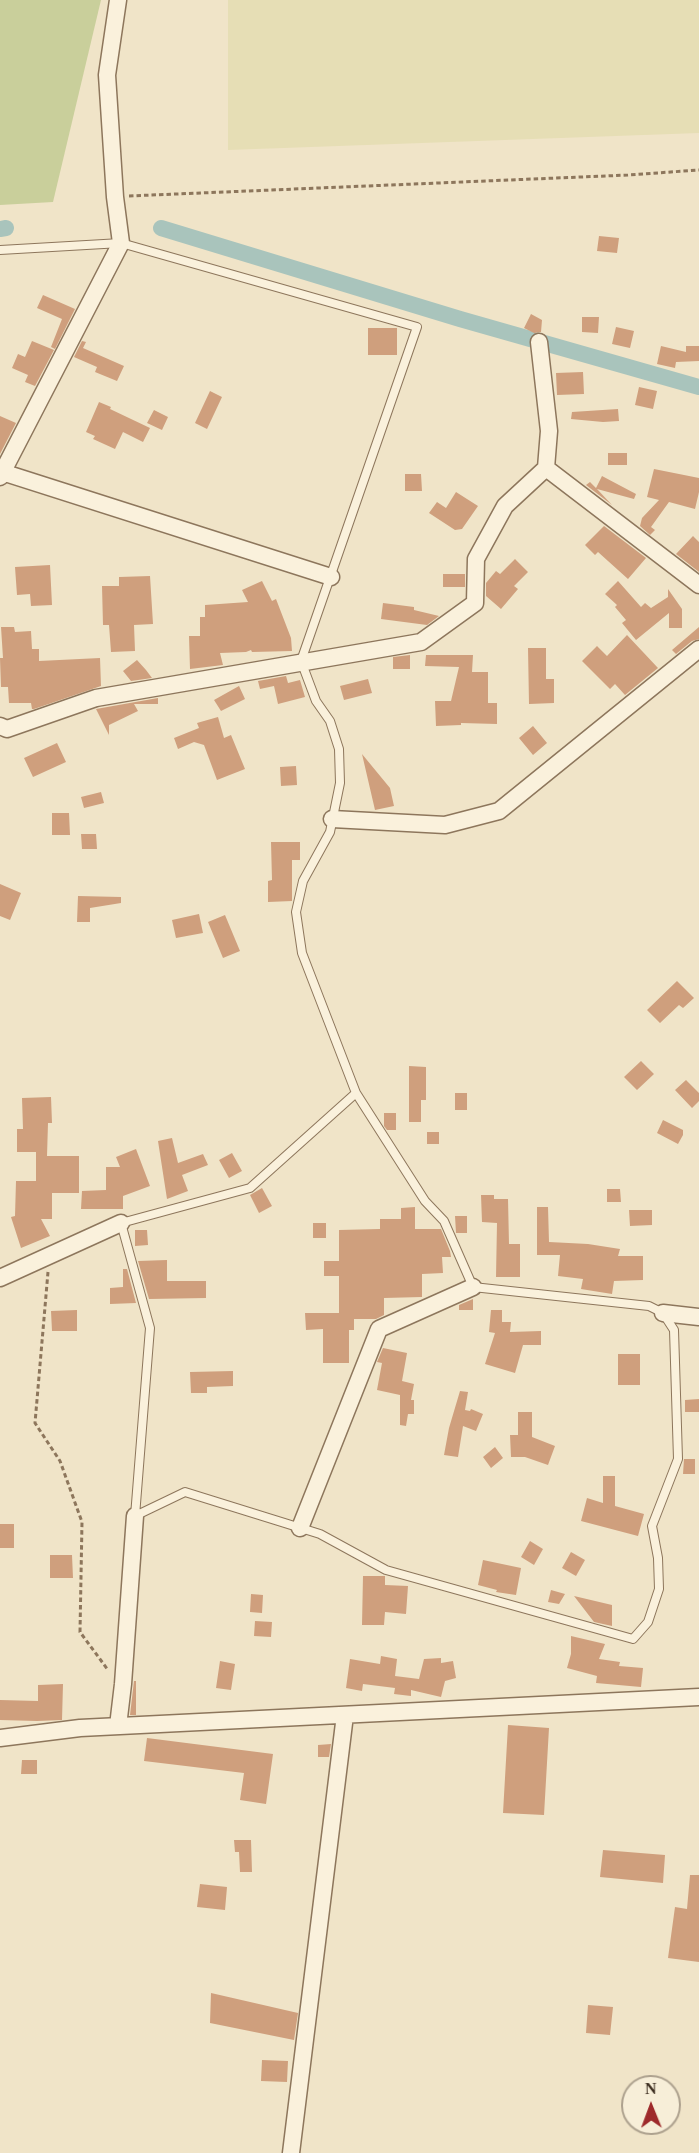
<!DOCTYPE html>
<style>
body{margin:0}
#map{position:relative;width:699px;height:2153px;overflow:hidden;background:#f0e4c8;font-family:"Times New Roman",serif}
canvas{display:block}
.north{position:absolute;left:621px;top:2075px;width:60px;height:60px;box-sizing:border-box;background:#f7eed8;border:2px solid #ada18e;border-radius:50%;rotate:359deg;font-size:16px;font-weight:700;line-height:24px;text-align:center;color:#3d2e20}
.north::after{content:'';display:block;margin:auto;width:21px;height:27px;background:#9e2a2b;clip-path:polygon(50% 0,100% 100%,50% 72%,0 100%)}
</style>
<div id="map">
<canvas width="699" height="2153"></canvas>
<div class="north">N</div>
</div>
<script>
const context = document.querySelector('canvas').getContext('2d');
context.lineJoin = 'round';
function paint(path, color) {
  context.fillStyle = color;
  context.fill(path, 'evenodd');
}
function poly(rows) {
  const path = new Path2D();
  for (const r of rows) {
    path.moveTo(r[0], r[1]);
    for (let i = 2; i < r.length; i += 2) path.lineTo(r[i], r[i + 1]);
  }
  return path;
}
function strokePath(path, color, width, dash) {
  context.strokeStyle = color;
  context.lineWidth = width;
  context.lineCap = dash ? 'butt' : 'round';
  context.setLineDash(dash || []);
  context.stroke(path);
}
paint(poly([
 [228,0,699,0,699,133,228,150]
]), '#e6deb5');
paint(poly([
 [0,0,101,0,53,202,0,205]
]), '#c9cf9b');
strokePath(poly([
 [161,228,460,319,699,387],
 [0,229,6,228]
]), '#a9c4bc', 16);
paint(poly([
 [599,236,619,238,617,253,597,251],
 [43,295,75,309,55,349,51,347,62,319,37,308],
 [531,314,542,320,541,332,534,333,524,328],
 [582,317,599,317,598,333,582,332],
 [616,327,634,331,630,348,612,344],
 [368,328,397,328,397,355,368,355],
 [32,341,54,350,35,386,25,382,28,375,12,368,18,354,25,357],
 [82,341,86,342,83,348,124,366,117,381,95,372,97,367,74,357],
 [661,346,686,352,686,346,699,346,699,361,676,362,675,368,657,364],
 [583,372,584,394,557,395,556,373],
 [639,387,657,391,653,409,635,405],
 [210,391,222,397,207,429,195,423],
 [99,402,111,407,110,409,150,428,143,442,123,432,115,449,93,439,95,436,86,432],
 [618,409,619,421,603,422,571,419,572,412],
 [154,410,168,417,162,430,147,423],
 [0,416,16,423,0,454],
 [608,453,627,453,627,465,608,465],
 [654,469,699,478,699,492,695,509,669,502,651,527,655,530,650,535,640,526,642,518,659,500,647,497],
 [405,474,421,474,422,491,405,491],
 [602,476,636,494,634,499,597,489,612,505,586,485,590,482,596,488],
 [456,492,478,506,462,529,455,530,429,513,437,502,446,508],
 [604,526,646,558,628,579,598,552,595,555,585,545],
 [693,536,699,542,699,572,676,554],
 [515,559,528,572,514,586,518,589,501,609,486,596,486,583,496,571,500,574],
 [50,565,52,605,31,606,30,594,17,595,15,567],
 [443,574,465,574,465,587,443,587],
 [150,576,153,624,134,625,135,651,111,652,109,625,103,625,102,586,119,586,119,577],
 [262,581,272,601,276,599,291,638,292,651,252,652,251,650,246,652,220,653,223,665,190,669,189,636,200,636,200,617,205,617,205,605,248,602,242,590],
 [618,581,641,607,645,603,651,608,668,597,668,589,682,609,682,628,669,628,669,613,636,640,622,623,626,620,615,607,617,605,605,594],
 [383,603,414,607,414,610,439,616,427,625,381,619],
 [1,627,14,627,15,632,31,631,32,649,39,649,39,661,100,658,101,686,34,709,32,709,31,703,9,703,8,687,1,687,0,658,3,658],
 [699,627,699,639,692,641,676,654,672,650],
 [627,635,658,668,625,695,615,684,610,689,582,661,597,646,607,656],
 [528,648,546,648,546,679,554,679,554,703,529,704],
 [410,655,410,669,393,669,393,657],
 [426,655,473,655,472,672,488,672,488,703,497,703,497,724,461,723,461,725,436,726,435,701,451,701,459,667,425,666],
 [137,660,146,670,152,678,131,681,123,671],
 [286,676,288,683,300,680,305,697,278,704,274,686,260,689,258,681],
 [368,679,372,693,344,700,340,686],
 [239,686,245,699,221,711,214,700],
 [158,698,158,704,134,704,138,711,109,725,109,735,96,709],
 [218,717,224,738,231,735,245,769,217,780,204,745,194,742,178,749,174,738,199,728,197,723],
 [533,726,547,743,533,755,519,738],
 [57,743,66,762,33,777,24,758],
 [362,754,390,788,394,806,375,810],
 [296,766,297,785,281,786,280,767],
 [101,792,104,803,84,808,81,797],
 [52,813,69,813,70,835,52,835],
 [81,834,96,834,97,849,82,849],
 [271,842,300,842,300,860,292,860,292,901,268,902,268,881,272,880],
 [0,884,21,893,10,920,0,916],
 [78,896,121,897,121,903,90,908,90,922,77,922],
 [199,914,203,933,176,938,172,920],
 [225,915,240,951,223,958,208,922],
 [677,981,694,998,683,1008,679,1005,660,1023,647,1010],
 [641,1061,654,1074,637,1090,624,1077],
 [409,1066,426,1067,426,1100,421,1100,421,1122,409,1122],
 [686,1080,699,1093,699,1101,692,1108,675,1090],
 [455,1093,467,1093,467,1110,455,1110],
 [51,1097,52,1123,48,1123,47,1156,79,1156,79,1193,52,1193,52,1219,41,1219,50,1236,21,1248,11,1217,15,1216,16,1181,36,1181,36,1152,17,1152,17,1129,23,1129,22,1098],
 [384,1113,396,1113,396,1130,387,1130,384,1126],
 [663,1120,683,1130,683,1135,678,1144,657,1133],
 [427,1132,439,1132,439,1144,427,1144],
 [172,1138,178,1163,203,1154,208,1165,182,1175,188,1191,167,1199,158,1141],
 [136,1149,150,1186,123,1196,123,1209,81,1209,82,1191,106,1190,106,1167,120,1167,116,1157],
 [232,1153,242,1171,229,1178,219,1160],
 [262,1188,272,1206,259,1213,250,1195],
 [607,1189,620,1189,621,1202,607,1202],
 [481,1195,494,1195,494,1199,508,1199,509,1244,520,1244,520,1277,496,1277,497,1223,482,1222],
 [415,1207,415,1229,441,1229,450,1251,451,1257,442,1257,443,1273,422,1274,422,1297,384,1298,384,1315,376,1319,354,1319,354,1330,349,1330,349,1363,323,1363,323,1329,306,1330,305,1313,339,1313,339,1276,324,1276,324,1261,339,1261,339,1230,380,1229,380,1219,401,1219,401,1208],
 [537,1207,548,1207,549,1242,588,1244,620,1249,618,1256,643,1256,643,1280,614,1281,612,1294,581,1289,583,1279,558,1276,560,1255,537,1255],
 [629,1210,652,1210,652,1225,630,1226],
 [455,1216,467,1216,467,1233,456,1233],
 [313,1223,326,1223,326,1238,313,1238],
 [135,1230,147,1230,148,1245,135,1246],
 [167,1260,167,1281,206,1281,206,1298,149,1299,138,1261],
 [123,1269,127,1269,136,1303,110,1304,110,1288,123,1287],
 [473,1299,473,1310,459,1310,459,1305],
 [77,1310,77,1331,52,1331,51,1311],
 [491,1310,502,1310,502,1322,511,1322,510,1332,541,1331,541,1345,523,1345,515,1373,485,1364,495,1333,489,1332],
 [383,1348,407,1353,402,1381,414,1384,411,1400,414,1400,414,1414,408,1414,406,1426,400,1425,400,1395,377,1390,382,1363,377,1362],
 [618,1354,640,1354,640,1385,618,1385],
 [233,1371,233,1386,207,1387,207,1393,191,1393,190,1372],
 [460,1391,468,1392,465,1410,470,1411,471,1409,483,1414,476,1431,463,1426,458,1457,444,1455,449,1428],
 [699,1399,699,1412,685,1412,685,1400],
 [518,1412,532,1412,532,1437,555,1446,548,1465,525,1457,511,1457,510,1435,518,1435],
 [495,1447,503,1458,491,1468,483,1457],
 [684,1459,695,1459,695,1474,683,1474],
 [603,1476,615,1476,615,1506,644,1514,638,1536,581,1521,587,1498,603,1503],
 [0,1524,14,1524,14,1548,0,1548],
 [530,1541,543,1549,534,1565,521,1557],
 [571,1552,585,1560,576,1576,562,1568],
 [50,1555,72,1555,73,1578,50,1578],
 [483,1560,521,1568,516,1595,496,1592,497,1590,478,1585],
 [363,1576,385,1576,385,1585,408,1586,406,1614,385,1612,384,1625,362,1625],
 [551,1590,565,1594,559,1604,548,1602],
 [251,1594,263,1595,262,1613,250,1612],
 [574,1596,612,1605,612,1626,594,1622],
 [255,1621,272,1622,271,1637,254,1636],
 [571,1636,605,1644,599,1659,620,1662,619,1666,643,1668,641,1687,596,1683,597,1676,567,1668,571,1654],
 [381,1656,397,1659,395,1676,419,1679,424,1659,441,1658,441,1663,453,1661,456,1678,445,1681,441,1697,411,1690,411,1696,394,1694,395,1688,363,1684,362,1691,346,1688,350,1659,380,1664],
 [220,1661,235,1664,231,1690,216,1688],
 [134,1681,136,1681,136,1715,130,1715],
 [63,1684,62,1720,37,1721,0,1720,0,1700,38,1701,38,1685],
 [508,1725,549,1728,544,1815,503,1813],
 [147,1738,273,1754,266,1804,240,1800,244,1773,144,1761],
 [331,1744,329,1757,318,1757,318,1745],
 [22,1760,37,1760,37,1774,21,1774],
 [234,1840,251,1840,252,1872,240,1872,239,1852,235,1852],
 [603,1850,665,1855,663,1883,600,1877],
 [690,1875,699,1875,699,1962,668,1958,675,1907,687,1909],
 [200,1884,227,1887,225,1910,197,1907],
 [211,1993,298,2013,294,2040,210,2023],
 [588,2005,613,2007,610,2035,586,2033],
 [262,2060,288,2061,287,2082,261,2081]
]), '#cf9f7d');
const service = poly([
 [0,250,121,243,417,327,301,661,316,701,330,721,339,749,340,783,330,832,303,881,296,912,302,953,356,1093,425,1201,444,1221,473,1287,649,1306,663,1313,674,1330,678,1459,652,1526,658,1558,659,1589,648,1622,633,1639,386,1570,320,1534,185,1492,135,1516,150,1328,121,1223,250,1188,356,1093]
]);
const minor = poly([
 [546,468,699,585],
 [0,473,2,472,331,577],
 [0,477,121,243,115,197,107,75,118,0],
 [0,726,7,729,96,698,421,642,475,603,476,559,505,506,546,468,549,431,539,342],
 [332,819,445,825,499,811,699,649],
 [0,1278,121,1223],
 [663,1313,699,1317],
 [300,1528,379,1329,473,1287],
 [118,1726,123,1684,135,1516],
 [0,1738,80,1728,699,1697],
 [291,2153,345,1715]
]);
strokePath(service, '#8d765c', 10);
strokePath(minor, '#8d765c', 19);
strokePath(poly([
 [129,196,628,175,699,170],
 [48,1272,35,1423,60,1461,82,1522,80,1632,108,1670]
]), '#8d765c', 3, [4.5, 3]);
strokePath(service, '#faf1dc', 8);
strokePath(minor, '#faf1dc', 16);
</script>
